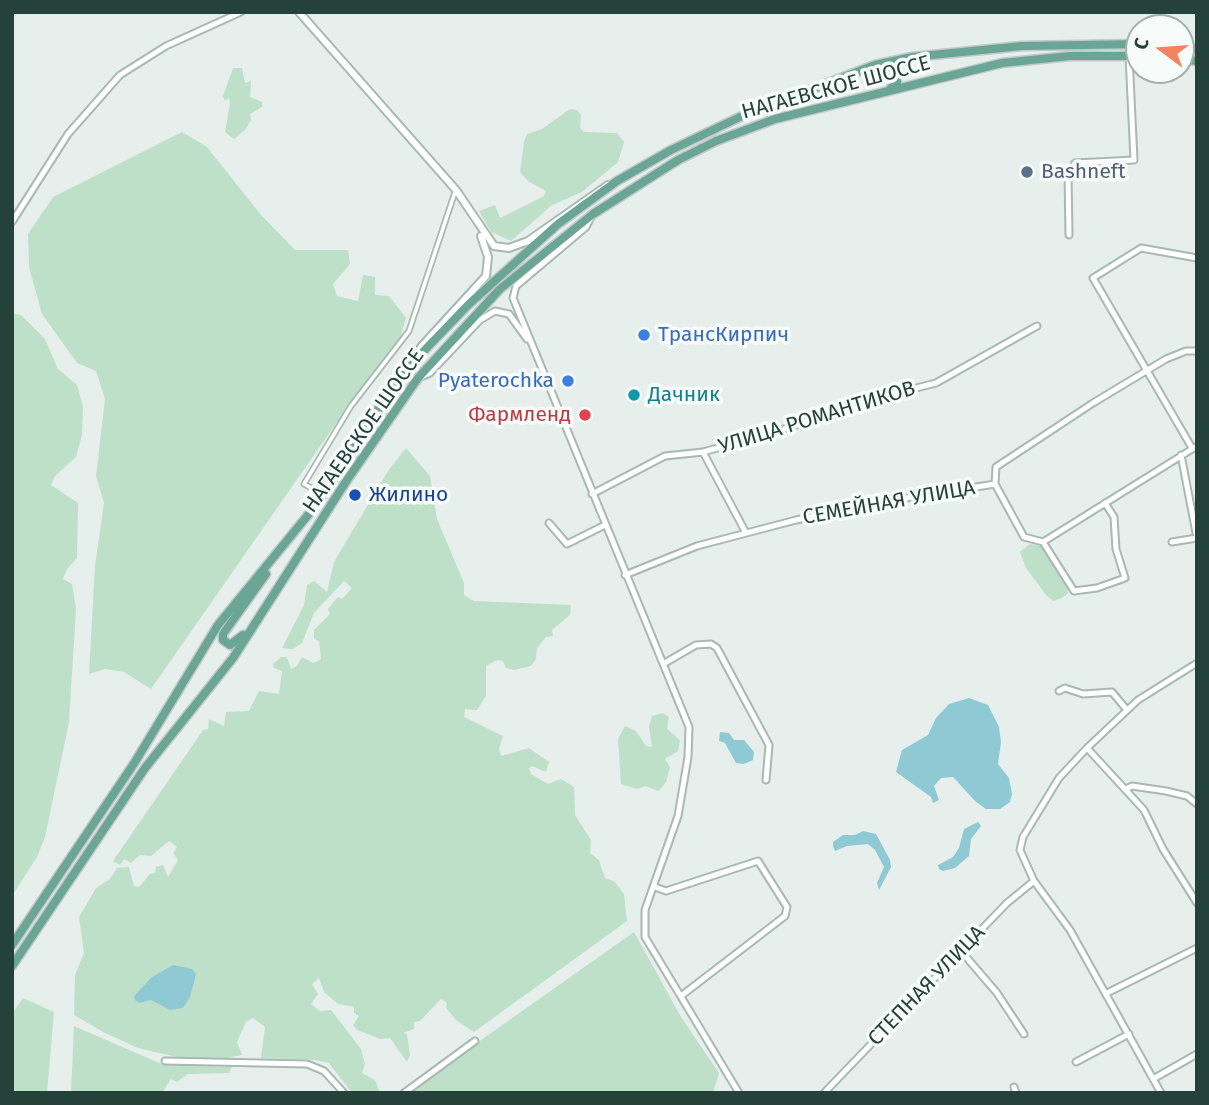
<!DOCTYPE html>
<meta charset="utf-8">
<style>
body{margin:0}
#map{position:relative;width:1209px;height:1105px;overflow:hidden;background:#e6efeb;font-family:"Fira Sans",sans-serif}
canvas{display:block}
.frame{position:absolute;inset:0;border:14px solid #24423a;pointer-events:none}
.north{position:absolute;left:1125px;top:14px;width:70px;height:70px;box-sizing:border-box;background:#f7fbf9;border:2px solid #a3b1ad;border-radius:50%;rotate:286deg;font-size:19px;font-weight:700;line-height:28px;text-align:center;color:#24423a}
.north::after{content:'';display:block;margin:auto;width:24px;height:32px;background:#f4845f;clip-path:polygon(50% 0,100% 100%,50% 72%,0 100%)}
</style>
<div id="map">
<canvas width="1209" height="1105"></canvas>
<div class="frame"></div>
<div class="north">С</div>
</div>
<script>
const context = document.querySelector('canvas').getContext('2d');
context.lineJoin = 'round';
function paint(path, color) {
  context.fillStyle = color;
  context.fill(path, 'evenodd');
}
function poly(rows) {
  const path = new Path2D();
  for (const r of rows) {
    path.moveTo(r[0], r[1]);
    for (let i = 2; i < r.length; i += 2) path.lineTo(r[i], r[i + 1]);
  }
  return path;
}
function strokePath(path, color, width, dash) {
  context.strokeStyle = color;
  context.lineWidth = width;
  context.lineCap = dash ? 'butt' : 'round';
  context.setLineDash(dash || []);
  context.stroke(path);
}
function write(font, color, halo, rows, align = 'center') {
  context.font = font + ' "Fira Sans",sans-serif';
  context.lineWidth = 7;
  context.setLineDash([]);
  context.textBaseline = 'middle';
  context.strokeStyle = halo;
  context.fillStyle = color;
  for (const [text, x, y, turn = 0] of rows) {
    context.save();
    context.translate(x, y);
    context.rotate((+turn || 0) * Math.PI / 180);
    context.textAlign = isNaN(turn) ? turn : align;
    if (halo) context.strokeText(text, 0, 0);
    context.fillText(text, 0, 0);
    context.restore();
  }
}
paint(poly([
 [233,68,242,68,245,83,251,81,250,97,262,102,262,107,250,114,251,120,245,130,234,139,225,132,230,104,229,98,225,101,223,96],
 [570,109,577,110,581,115,580,128,584,132,617,133,624,142,618,162,582,192,552,205,511,241,491,232,479,211,495,205,500,218,544,196,546,191,528,181,520,172,524,142,527,134,542,129],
 [182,132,207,147,261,215,295,250,348,250,350,264,333,284,337,296,358,301,363,275,375,277,375,295,389,296,406,318,400,339,381,370,351,402,151,689,124,672,105,669,89,674,95,566,104,503,96,476,105,399,96,371,77,363,42,314,29,267,28,234,53,197],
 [12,313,21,315,45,339,58,369,77,385,83,407,82,435,76,457,55,476,51,485,78,503,77,558,67,569,63,579,72,584,76,609,69,722,45,837,37,857,12,896],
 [406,448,430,476,437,519,464,583,464,595,474,601,571,605,570,615,552,630,553,636,546,637,537,648,536,659,531,666,514,670,506,668,503,661,497,660,486,666,486,696,477,710,465,709,464,717,503,736,499,749,501,756,529,748,549,762,546,772,532,766,529,768,531,774,548,784,561,779,574,787,575,815,591,840,590,853,599,860,605,878,615,882,624,894,627,921,474,1032,457,1021,446,1008,447,1003,441,999,420,1021,414,1022,414,1029,403,1033,407,1034,410,1055,407,1062,390,1038,380,1039,357,1030,353,1025,359,1016,354,1013,354,1007,338,1004,324,992,319,978,312,984,318,994,311,1004,320,1011,331,1010,361,1049,365,1064,362,1073,375,1080,380,1093,352,1093,329,1063,315,1060,261,1058,265,1027,253,1018,246,1022,237,1042,242,1055,202,1063,138,1048,103,1032,74,1015,75,975,84,953,79,917,96,888,110,879,117,868,129,867,134,886,139,887,150,874,155,873,156,867,163,865,168,877,178,860,173,853,177,847,169,841,151,856,140,855,131,863,124,859,120,865,113,861,203,730,208,729,209,719,224,726,226,712,249,711,259,691,279,694,282,671,274,668,273,664,281,657,287,657,291,669,297,666,302,657,313,663,321,659,319,641,314,639,314,630,330,614,328,609,338,597,342,599,352,588,344,581,314,613,302,643,293,649,282,648,304,605,307,585,314,581,327,592,334,562,388,471],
 [1030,544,1045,547,1067,587,1068,593,1062,598,1053,601,1046,595,1026,568,1020,552],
 [663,713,669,717,667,729,680,740,678,751,665,759,670,767,666,782,659,791,645,786,637,789,621,784,618,739,625,726,636,731,646,746,652,747,649,727,652,716],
 [634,932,681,1017,719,1073,713,1093,406,1093],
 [23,998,54,1012,47,1093,12,1093,12,1014],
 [74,1026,164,1065,232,1067,229,1073,188,1074,177,1082,171,1079,162,1093,71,1093]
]), '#bfe0c8');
paint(poly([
 [969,698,988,705,999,727,1001,742,998,764,1009,778,1012,794,1010,802,1000,809,986,809,976,802,953,777,941,778,934,786,939,800,933,803,931,797,896,772,902,750,928,735,936,718,949,704],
 [720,732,729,733,734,740,744,740,754,752,753,760,744,764,736,763,725,743,719,741],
 [978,822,981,826,971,839,969,856,955,868,943,871,939,869,938,865,953,857,959,848,964,829],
 [863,831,876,834,890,860,891,867,879,890,877,883,884,867,875,850,868,844,847,846,835,851,833,846,833,842,843,835,855,835],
 [173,965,192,969,196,974,190,997,183,1008,170,1010,151,1000,139,1003,135,1000,134,996,152,977]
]), '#8ec9d4');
const pedestrian = poly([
 [313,489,304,484,351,406,409,331,455,192]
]);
const minor = poly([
 [591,217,586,227,516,286,513,298,689,727,688,757,678,816,645,910,645,937,739,1093],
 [12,222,68,134,120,75,166,46,241,12],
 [1069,235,1068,174,1075,163,1134,160,1129,56],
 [423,376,430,373,480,320,495,311,509,314,527,339],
 [1192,448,1093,278,1141,248,1197,258],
 [703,452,746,533],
 [1181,455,1197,538],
 [995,484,1024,537,1043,542,1197,446],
 [592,494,665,456,703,452,778,431,865,401,936,383,1037,326],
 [549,523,567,544,605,525],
 [1043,542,1074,591,1097,588,1125,578,1116,549,1114,517,1105,503],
 [1172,542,1197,538],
 [625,575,697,546,796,520,894,500,995,484,996,467,1093,403,1166,359,1186,351,1197,351],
 [663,664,696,645,711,644,717,648,769,745,766,780],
 [1059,691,1065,688,1083,694,1112,692,1127,710],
 [1087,748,1144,810,1163,849,1197,903],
 [1126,789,1132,786,1166,791,1187,796,1197,804],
 [655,887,666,891,758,861,787,907,785,916,681,996],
 [961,951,997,993,1024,1034],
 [1107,993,1197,948],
 [165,1061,307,1064,324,1071,344,1093],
 [1076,1062,1129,1034],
 [1153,1079,1197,1054],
 [1014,1087,1016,1093],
 [404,1093,475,1041],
 [824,1093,1007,903,1034,881],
 [1161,1093,1070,930,1034,881,1020,850,1023,837,1059,778,1087,748,1138,700,1197,663]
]);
const tertiary = poly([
 [299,12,456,190,494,246,509,248,528,241,608,185],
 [418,354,421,347,486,276,488,257,481,236]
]);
const primary = poly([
 [1181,47,1197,49],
 [1181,59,1197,61],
 [885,65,891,65,897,73,897,82,890,89],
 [243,635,230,645,223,640,223,634,266,574],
 [12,945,135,762,218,625,317,504,384,400,417,358,468,305,558,224,617,181,671,150,742,116,875,65,912,57,1022,46,1139,44],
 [12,966,145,768,233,658,347,480,418,378,500,289,593,214,678,160,716,141,775,119,1002,63,1070,56,1139,56]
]);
strokePath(pedestrian, '#a8b8b2', 7);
strokePath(minor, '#a8b8b2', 9);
strokePath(tertiary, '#a8b8b2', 10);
strokePath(primary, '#c2cac8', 11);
strokePath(pedestrian, '#fff', 3.5);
strokePath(minor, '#fff', 5);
strokePath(tertiary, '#fff', 6);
strokePath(primary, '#6aa596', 8);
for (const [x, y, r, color] of [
 [1027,172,7,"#5c6f8a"],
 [644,335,7,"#3f7fe0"],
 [568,381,7,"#3f7fe0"],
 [634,395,7,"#0f9aa8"],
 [585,415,7,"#e0444e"],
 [355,495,7,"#1a4fb4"]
]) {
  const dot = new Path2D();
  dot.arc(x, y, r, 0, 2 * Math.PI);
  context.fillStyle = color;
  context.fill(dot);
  strokePath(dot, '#f7fbf9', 2.5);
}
write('21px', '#24423a', '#f7fbf9', [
 ["НАГАЕВСКОЕ ШОССЕ",836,88,-15],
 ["УЛИЦА РОМАНТИКОВ",817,418,-17],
 ["НАГАЕВСКОЕ ШОССЕ",364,431,-55],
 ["СЕМЕЙНАЯ УЛИЦА",889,503,-10],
 ["СТЕПНАЯ УЛИЦА",927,986,-46]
]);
write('21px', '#4e5e75', '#f7fbf9', [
 ["Bashneft",1041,172]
], 'left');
write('21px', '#366cbe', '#f7fbf9', [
 ["ТрансКирпич",658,335],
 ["Pyaterochka",554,381,"right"]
], 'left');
write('21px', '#0d838f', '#f7fbf9', [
 ["Дачник",648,395]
], 'left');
write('21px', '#be3a42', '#f7fbf9', [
 ["Фармленд",571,415]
], 'right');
write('21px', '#164399', '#f7fbf9', [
 ["Жилино",369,495]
], 'left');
</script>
